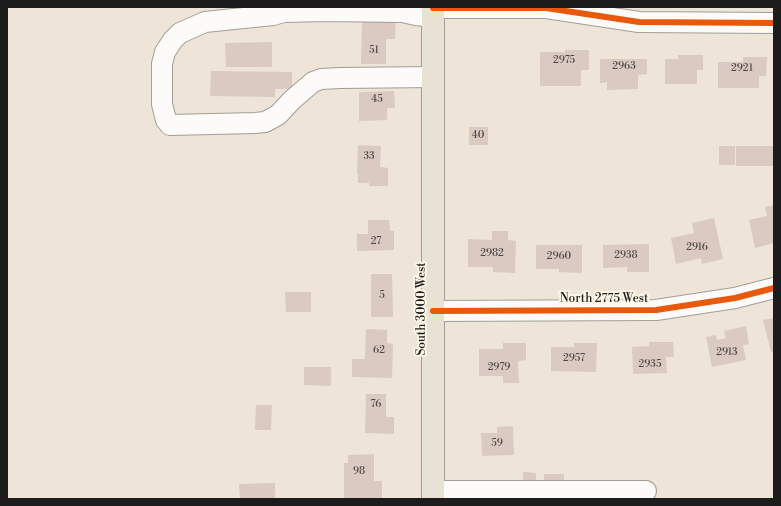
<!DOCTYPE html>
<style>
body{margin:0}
#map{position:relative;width:781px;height:506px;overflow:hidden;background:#eee5d8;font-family:"Libre Bodoni",serif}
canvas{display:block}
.frame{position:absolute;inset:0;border:8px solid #1c1c1c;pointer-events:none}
</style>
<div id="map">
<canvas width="781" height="506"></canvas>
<div class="frame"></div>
</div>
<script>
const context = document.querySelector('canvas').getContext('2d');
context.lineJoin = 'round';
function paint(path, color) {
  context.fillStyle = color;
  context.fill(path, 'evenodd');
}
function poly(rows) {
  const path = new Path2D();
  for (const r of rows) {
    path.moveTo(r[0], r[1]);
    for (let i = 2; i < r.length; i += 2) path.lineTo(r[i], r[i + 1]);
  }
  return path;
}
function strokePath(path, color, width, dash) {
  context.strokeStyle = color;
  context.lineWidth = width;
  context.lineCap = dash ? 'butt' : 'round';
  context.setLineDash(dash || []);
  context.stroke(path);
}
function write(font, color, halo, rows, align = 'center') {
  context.font = font + ' "Libre Bodoni",serif';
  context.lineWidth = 4;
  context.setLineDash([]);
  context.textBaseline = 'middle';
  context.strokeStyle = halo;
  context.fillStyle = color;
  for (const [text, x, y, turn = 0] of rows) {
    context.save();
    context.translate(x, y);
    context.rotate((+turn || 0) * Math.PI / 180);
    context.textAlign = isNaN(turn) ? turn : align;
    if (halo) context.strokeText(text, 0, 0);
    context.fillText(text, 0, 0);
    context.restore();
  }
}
paint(poly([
 [362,18,396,18,395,39,386,39,386,64,361,64],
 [272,42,272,67,226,67,225,43],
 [565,50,589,50,589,70,581,70,581,86,540,86,540,52,565,52],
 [678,55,703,55,703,70,697,70,697,84,665,84,665,59,678,59],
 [743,57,767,57,766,76,759,76,759,88,718,88,718,62,743,62],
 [600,59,647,59,647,74,638,75,638,89,607,90,607,82,600,83],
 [211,71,292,72,292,89,275,89,275,97,210,96],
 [394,91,395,108,387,108,387,120,359,121,359,92],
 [469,127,488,127,488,145,469,145],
 [358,145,381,146,380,167,388,168,388,186,369,186,369,183,358,183,358,174,357,174],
 [719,146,735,146,735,165,719,165],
 [736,146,774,146,774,166,736,166],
 [774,205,774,243,755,248,749,220,767,216,765,207],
 [714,218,723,259,702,264,701,258,676,264,671,238,694,233,692,223],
 [368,220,389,220,390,231,394,231,394,250,357,251,357,234,368,234],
 [492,231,508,231,508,240,516,241,515,273,493,272,493,267,468,267,468,239,492,240],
 [649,244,649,272,627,272,627,267,603,268,603,245],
 [536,245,582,245,582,273,559,272,559,269,536,269],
 [371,274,392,274,393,317,371,317],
 [285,292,311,292,311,312,286,312],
 [774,318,774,351,771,352,763,320],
 [746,326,749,344,743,345,746,360,712,367,706,337,716,335,717,340,726,338,724,331],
 [366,329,387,330,387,343,393,344,392,378,352,377,352,359,365,359],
 [649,342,673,342,674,357,666,357,667,373,633,374,632,347,649,346],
 [503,343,526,343,526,360,518,361,519,383,503,383,503,376,479,376,479,349,503,349],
 [574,343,597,343,596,372,551,371,551,347,574,347],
 [304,367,331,367,331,386,304,385],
 [366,394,386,394,386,417,394,417,394,434,365,433],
 [256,405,272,405,271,430,255,430],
 [513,426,514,455,482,456,481,433,497,433,497,427],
 [374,454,374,481,382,481,382,499,344,499,344,463,348,463,348,455],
 [523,472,536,473,536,484,523,484],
 [544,474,564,474,564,485,544,485],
 [275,483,275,499,240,499,239,484]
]), '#dacac1');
const minor = poly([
 [433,8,546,8,639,22,774,23],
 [433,77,340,78,321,79,313,82,292,100,278,115,265,122,255,123,170,125,166,120,162,104,162,64,165,52,173,40,180,33,205,22,273,15,284,12,324,11,402,12,416,15,433,17],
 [433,311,656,310,735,298,774,288],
 [433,491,646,491]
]);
const major = poly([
 [433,499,433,7]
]);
strokePath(minor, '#a29d96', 22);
strokePath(major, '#a29d96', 24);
strokePath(minor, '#fcfbf9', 20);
strokePath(major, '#e8e2d5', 22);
strokePath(poly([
 [433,8,546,8,639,22,774,23],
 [433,311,656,310,735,298,774,288]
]), '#e8590c', 6);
write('10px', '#4c4845', null, [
 ["51",374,51],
 ["2975",564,61],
 ["2963",624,67],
 ["2921",742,69],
 ["45",377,100],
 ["40",478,136],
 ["33",369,157],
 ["27",376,242],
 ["2916",697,248],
 ["2982",492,254],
 ["2938",626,256],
 ["2960",559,257],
 ["5",382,296],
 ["62",379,351],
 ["2913",727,353],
 ["2957",574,359],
 ["2935",650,365],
 ["2979",499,368],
 ["76",376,405],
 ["59",497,444],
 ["98",359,472]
]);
write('12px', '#1c1c1c', '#fcf5e5', [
 ["North 2775 West",604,299],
 ["South 3000 West",422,309,-90]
]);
</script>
